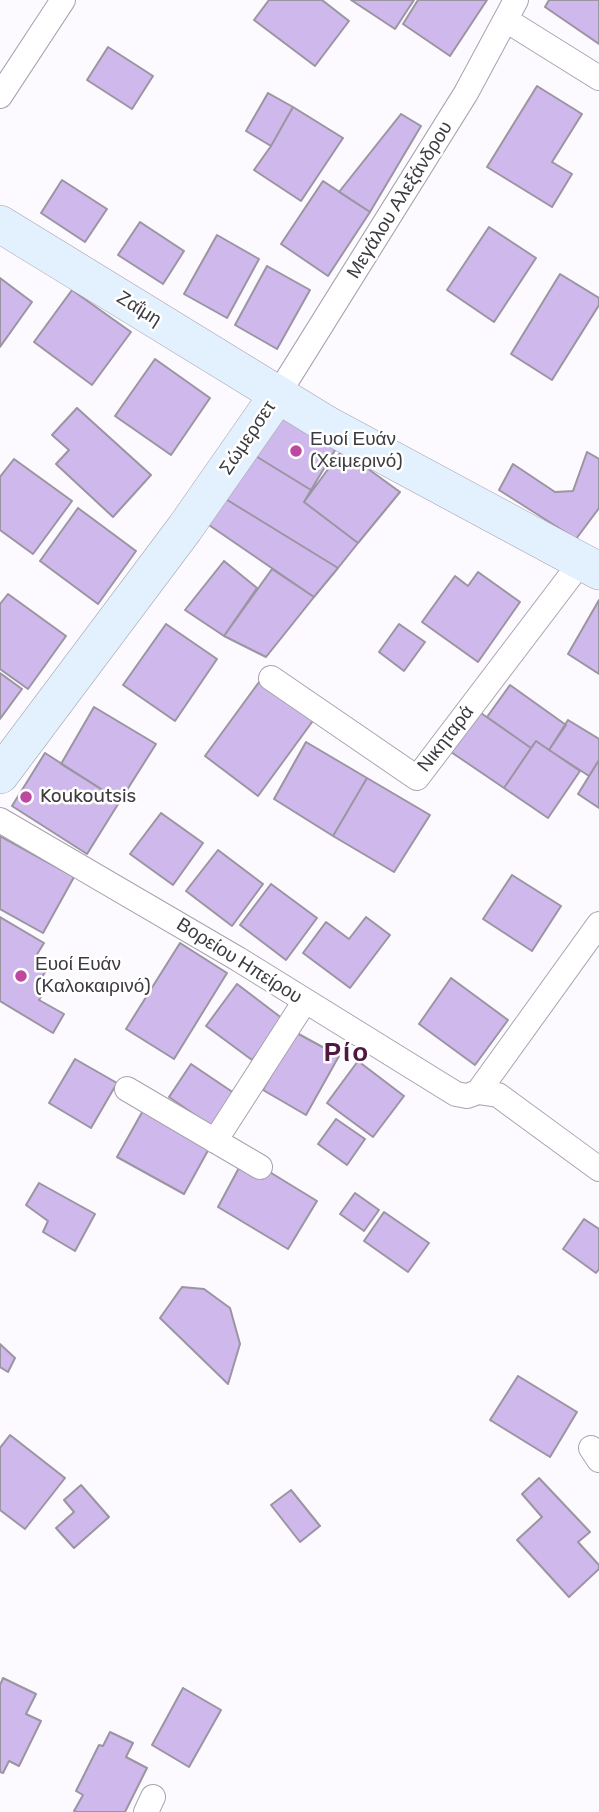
<!DOCTYPE html>
<meta charset="utf-8">
<style>
body{margin:0}
canvas{display:block;background:#fcf9ff}
</style>
<canvas width="599" height="1812"></canvas>
<script>
const context = document.querySelector('canvas').getContext('2d');
context.lineJoin = 'round';
function paint(path, color) {
  context.fillStyle = color;
  context.fill(path, 'evenodd');
}
function poly(rows) {
  const path = new Path2D();
  for (const r of rows) {
    path.moveTo(r[0], r[1]);
    for (let i = 2; i < r.length; i += 2) path.lineTo(r[i], r[i + 1]);
  }
  return path;
}
function strokePath(path, color, width, dash) {
  context.strokeStyle = color;
  context.lineWidth = width;
  context.lineCap = dash ? 'butt' : 'round';
  context.setLineDash(dash || []);
  context.stroke(path);
}
function write(font, color, halo, rows, align = 'center') {
  context.font = font + ' Rubik,sans-serif';
  context.lineWidth = 5;
  context.setLineDash([]);
  context.textBaseline = 'middle';
  context.strokeStyle = halo;
  context.fillStyle = color;
  for (const [text, x, y, turn = 0] of rows) {
    context.save();
    context.translate(x, y);
    context.rotate((+turn || 0) * Math.PI / 180);
    context.textAlign = isNaN(turn) ? turn : align;
    if (halo) context.strokeText(text, 0, 0);
    context.fillText(text, 0, 0);
    context.restore();
  }
}
const building = poly([
 [269,0,322,0,349,21,315,66,254,20,269,0],
 [351,0,414,0,395,29,351,0],
 [418,0,487,0,450,56,403,24,418,0],
 [549,0,599,0,599,44,545,7,549,0],
 [108,47,153,76,132,109,87,80,108,47],
 [537,86,582,114,552,162,572,174,552,207,487,167,537,86],
 [268,93,293,107,271,146,246,131,268,93],
 [293,107,343,138,301,201,254,170,271,146,293,107],
 [401,114,421,126,370,212,339,192,401,114],
 [62,180,107,209,85,242,41,213,62,180],
 [323,181,370,212,328,276,281,244,323,181],
 [140,222,184,251,163,284,118,255,140,222],
 [489,227,536,258,494,322,447,290,489,227],
 [217,235,259,259,227,318,184,294,217,235],
 [267,266,310,290,277,349,235,325,267,266],
 [560,274,599,298,599,305,552,380,511,354,560,274],
 [0,278,32,302,0,347,0,278],
 [72,290,131,332,92,385,34,342,72,290],
 [155,359,210,398,171,455,115,416,155,359],
 [77,408,151,475,113,517,56,464,69,450,52,435,77,408],
 [284,415,337,447,311,490,254,455,284,415],
 [342,450,400,492,358,543,304,502,342,450],
 [587,452,599,459,599,508,576,539,499,490,513,464,555,492,573,491,587,452],
 [254,455,311,490,304,502,358,543,338,568,224,498,254,455],
 [14,459,72,501,33,554,0,530,0,477,14,459],
 [224,498,338,568,314,597,206,523,224,498],
 [78,508,136,551,98,604,40,561,78,508],
 [224,561,257,588,224,636,185,610,224,561],
 [272,569,314,597,266,657,224,636,272,569],
 [478,572,520,602,478,662,422,622,455,576,468,586,478,572],
 [8,594,66,636,28,689,0,669,0,604,8,594],
 [599,600,599,674,568,654,599,600],
 [166,624,217,659,175,721,123,685,166,624],
 [399,624,425,642,404,671,379,652,399,624],
 [0,673,22,689,0,719,0,673],
 [262,678,315,718,258,796,205,756,262,678],
 [510,685,566,725,549,750,536,741,531,748,487,717,510,685],
 [94,707,156,744,120,801,61,764,94,707],
 [478,711,531,748,504,788,451,752,478,711],
 [568,720,599,739,599,760,589,776,549,750,568,720],
 [536,741,580,771,548,818,504,788,536,741],
 [306,742,367,778,333,836,274,799,306,742],
 [45,753,120,801,87,854,12,806,45,753],
 [599,760,599,808,578,794,599,760],
 [367,778,430,815,394,872,333,836,367,778],
 [161,813,203,843,173,885,130,854,161,813],
 [0,836,74,877,43,933,0,909,0,836],
 [218,850,263,884,232,926,186,891,218,850],
 [512,875,561,906,532,951,483,919,512,875],
 [271,884,317,918,286,960,240,925,271,884],
 [0,917,44,943,36,956,50,964,36,987,44,992,39,1000,64,1014,53,1033,0,1001,0,917],
 [366,917,390,935,350,988,303,953,326,922,349,939,366,917],
 [180,943,227,973,174,1059,126,1029,180,943],
 [451,978,508,1020,475,1065,419,1024,451,978],
 [237,984,283,1019,252,1060,206,1026,237,984],
 [295,1032,339,1056,306,1115,263,1090,295,1032],
 [75,1059,117,1083,91,1128,49,1103,75,1059],
 [358,1061,404,1096,373,1137,327,1103,358,1061],
 [191,1064,234,1093,211,1126,169,1097,191,1064],
 [145,1107,211,1145,184,1194,117,1157,145,1107],
 [336,1119,365,1139,347,1165,318,1144,336,1119],
 [241,1164,263,1179,268,1171,317,1201,288,1249,218,1207,241,1164],
 [39,1183,95,1214,75,1251,43,1232,48,1221,26,1205,39,1183],
 [355,1193,379,1210,364,1231,340,1214,355,1193],
 [384,1212,429,1243,408,1272,364,1241,384,1212],
 [584,1219,599,1229,599,1269,596,1273,563,1249,584,1219],
 [182,1287,204,1289,230,1308,240,1344,228,1384,160,1318,182,1287],
 [0,1344,15,1358,8,1372,0,1367,0,1344],
 [518,1376,577,1412,550,1457,490,1420,518,1376],
 [10,1435,65,1478,25,1529,0,1510,0,1448,10,1435],
 [539,1478,590,1532,578,1542,599,1565,599,1569,569,1597,517,1540,542,1517,522,1494,539,1478],
 [81,1485,109,1517,74,1548,56,1528,74,1512,64,1500,81,1485],
 [291,1490,320,1526,300,1542,271,1505,291,1490],
 [3,1678,36,1694,26,1714,41,1721,19,1766,9,1761,3,1773,0,1772,0,1685,3,1678],
 [183,1688,221,1710,189,1767,152,1745,183,1688],
 [110,1732,133,1743,126,1757,147,1768,125,1812,76,1812,74,1811,83,1795,76,1791,99,1745,103,1746,110,1732]
]);
paint(building, '#cfb8eb');
strokePath(building, '#9b95a2', 2);
const street = poly([
 [506,20,599,78],
 [0,96,63,0],
 [277,396,466,93,516,0],
 [271,678,417,778,581,562],
 [0,820,238,959,456,1094,467,1096,478,1092,498,1095,599,1169],
 [127,1089,260,1167],
 [478,1092,599,924],
 [215,1141,305,1001],
 [591,1448,599,1460],
 [146,1812,153,1797]
]);
const secondary = poly([
 [0,224,326,424,599,571],
 [0,775,185,528,277,396]
]);
strokePath(street, '#a8a2af', 26);
strokePath(secondary, '#a8a2af', 38);
strokePath(street, '#fff', 24);
strokePath(secondary, '#e2f1fd', 37);
for (const [x, y, r, color] of [
 [296,451,7,"#bd48a0"],
 [26,797,7,"#bd48a0"],
 [21,976,7,"#bd48a0"]
]) {
  const dot = new Path2D();
  dot.arc(x, y, r, 0, 2 * Math.PI);
  context.fillStyle = color;
  context.fill(dot);
  strokePath(dot, '#fff', 2.5);
}
write('19px', '#3d3b40', '#fff', [
 ["Μεγάλου Αλεξάνδρου",400,200,-58],
 ["Ζαΐμη",139,309,32],
 ["Σώμερσετ",248,438,-56],
 ["Νικηταρά",446,739,-52],
 ["Βορείου Ηπείρου",239,961,32]
]);
write('19px', '#3d3b40', '#fff', [
 ["Ευοί Ευάν",310,440],
 ["(Χειμερινό)",310,462],
 ["Koukoutsis",40,797],
 ["Ευοί Ευάν",35,965],
 ["(Καλοκαιρινό)",35,987]
], 'left');
context.letterSpacing = '2px';
write('bold 26px', '#4f1742', '#fff', [
 ["Ρίο",347,1053]
]);
context.letterSpacing = '0px';
</script>
